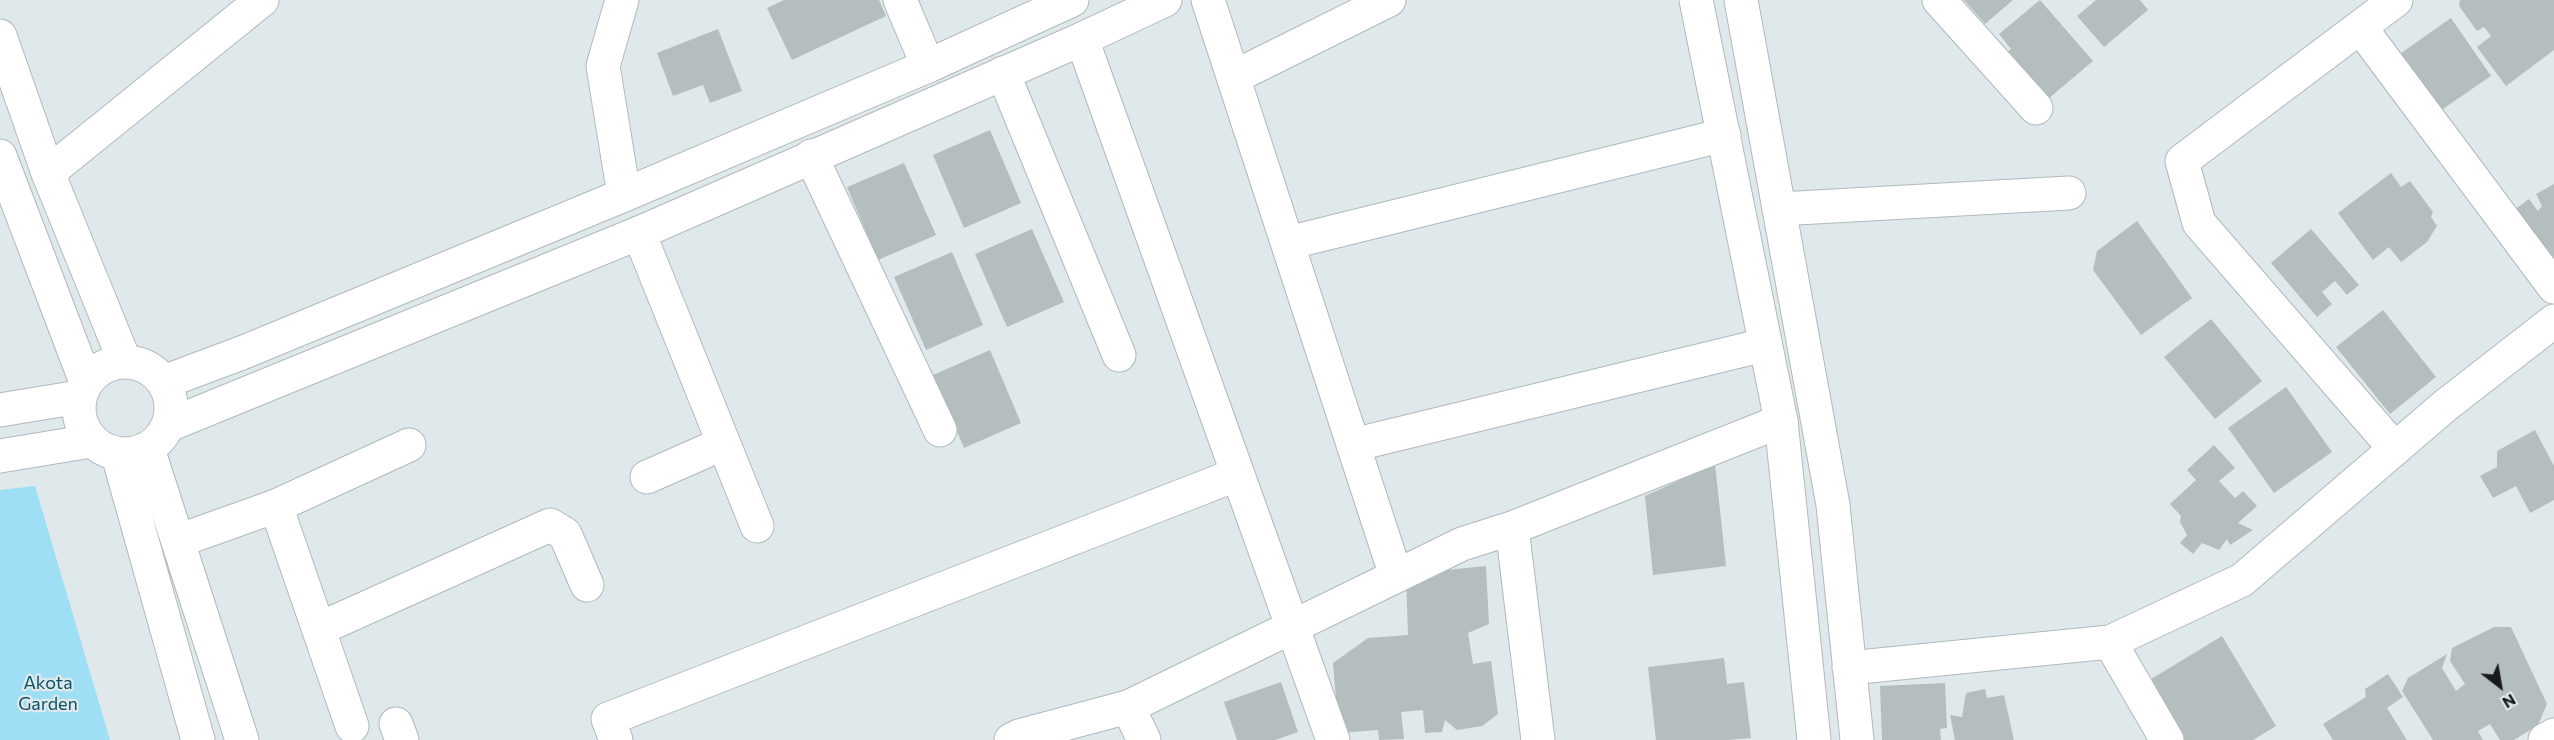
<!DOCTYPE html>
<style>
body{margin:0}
#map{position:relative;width:2554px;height:740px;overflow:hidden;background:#dfe8eb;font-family:Commissioner,sans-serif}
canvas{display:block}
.north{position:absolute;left:2470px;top:656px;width:60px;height:60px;-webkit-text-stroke:4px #dfe8eb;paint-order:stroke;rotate:149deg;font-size:16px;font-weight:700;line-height:24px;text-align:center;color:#171a1c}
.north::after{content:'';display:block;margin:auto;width:21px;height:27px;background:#171a1c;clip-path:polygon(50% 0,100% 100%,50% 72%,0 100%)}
</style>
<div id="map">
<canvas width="2554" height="740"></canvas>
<div class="north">N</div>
</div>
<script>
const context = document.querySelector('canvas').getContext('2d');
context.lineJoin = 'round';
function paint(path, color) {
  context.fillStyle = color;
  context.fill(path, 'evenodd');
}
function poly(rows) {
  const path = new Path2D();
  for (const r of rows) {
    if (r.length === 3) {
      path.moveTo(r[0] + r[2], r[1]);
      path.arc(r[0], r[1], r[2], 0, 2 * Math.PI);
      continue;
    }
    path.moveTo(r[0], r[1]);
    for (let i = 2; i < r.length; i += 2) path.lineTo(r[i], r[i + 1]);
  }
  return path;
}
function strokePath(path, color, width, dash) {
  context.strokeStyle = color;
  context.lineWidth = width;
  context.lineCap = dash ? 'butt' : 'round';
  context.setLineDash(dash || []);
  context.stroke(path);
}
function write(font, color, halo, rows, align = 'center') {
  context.font = font + ' Commissioner,sans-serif';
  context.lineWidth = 4.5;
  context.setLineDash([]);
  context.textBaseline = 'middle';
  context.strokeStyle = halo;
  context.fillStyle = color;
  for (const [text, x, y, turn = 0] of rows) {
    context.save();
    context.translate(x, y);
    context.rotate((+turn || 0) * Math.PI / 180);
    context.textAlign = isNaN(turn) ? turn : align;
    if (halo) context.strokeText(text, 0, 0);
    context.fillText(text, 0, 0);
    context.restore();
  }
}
paint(poly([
 [35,486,110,740,0,740,0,490]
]), '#9fdff5');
paint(poly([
 [784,0,879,0,886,16,792,60,767,8],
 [1964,0,2013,0,1985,24],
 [2040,0,2093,61,2042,104,2002,57,2011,49,1999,34],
 [2096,0,2140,0,2148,10,2104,47,2077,16],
 [2460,0,2554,0,2554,50,2506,86,2477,47,2491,36,2484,27,2477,31,2459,6],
 [2451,18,2491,76,2434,115,2394,58],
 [718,29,742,91,710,103,703,85,673,96,657,53],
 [990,130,1021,203,964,228,933,155],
 [904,163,936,235,878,260,847,187],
 [2391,173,2401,187,2410,181,2433,212,2431,217,2437,226,2427,242,2401,262,2389,247,2373,260,2338,213],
 [2554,184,2554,263,2510,213,2529,199,2538,211,2542,206,2536,194],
 [2137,221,2192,298,2141,335,2093,270,2097,251],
 [1032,229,1064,302,1007,327,975,254],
 [2311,229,2359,285,2347,295,2335,281,2322,292,2332,304,2317,317,2271,263],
 [952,252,983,325,926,350,894,277],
 [2383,310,2436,377,2390,414,2336,347],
 [2211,319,2262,381,2215,419,2164,357],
 [990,350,1021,423,964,448,933,375],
 [2286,387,2332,452,2274,493,2228,428],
 [2535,430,2554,466,2554,500,2530,513,2516,486,2493,498,2480,476,2497,467,2497,451],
 [2214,445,2235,468,2219,481,2235,498,2243,491,2257,506,2238,523,2253,530,2230,545,2227,539,2219,550,2202,543,2193,554,2180,543,2187,535,2180,522,2181,516,2170,504,2196,480,2187,470],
 [1715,464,1726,566,1653,575,1645,496],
 [1486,566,1489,624,1468,633,1473,664,1491,661,1498,714,1482,726,1457,730,1445,720,1442,732,1425,733,1423,710,1401,712,1404,739,1379,740,1378,730,1339,733,1333,663,1368,638,1408,635,1406,574],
 [2494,627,2511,627,2547,704,2538,725,2514,740,2500,740,2490,724,2478,731,2483,740,2433,740,2402,691,2408,678,2447,654,2442,668,2456,691,2465,684,2450,661,2452,648],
 [2222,636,2276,726,2253,740,2184,740,2148,681],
 [1724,658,1727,684,1744,682,1751,738,1728,740,1656,740,1648,667],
 [2388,674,2403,697,2387,708,2407,740,2333,740,2323,724,2366,697,2365,689],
 [1281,682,1298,732,1275,740,1237,740,1224,702],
 [1945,683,1947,728,1940,729,1941,740,1882,740,1880,686],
 [1985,689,1987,698,2004,695,2014,740,1955,740,1950,715,1962,717,1966,693]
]), '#b5bebf');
const minor = poly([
 [622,0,603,66,624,195],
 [900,0,928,66],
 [1208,0,1396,576],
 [1939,0,2036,108],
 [2360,27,2554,287],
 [1082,39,1333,740],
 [1003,73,1119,355],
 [1234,77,1389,0],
 [811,156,940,430],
 [48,173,262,0],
 [1779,209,2069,193],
 [639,233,757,526],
 [1288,243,1724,135],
 [1353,445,1764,345],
 [2395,449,2199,223,2182,161,2396,0],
 [647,477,722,444],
 [276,506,409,445],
 [1512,528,1538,740],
 [178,541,276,506,352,726],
 [319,629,550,525,565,534,587,585],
 [1849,668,2110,642],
 [1128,707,1144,740],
 [396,724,402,740],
 [616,740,608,719,1238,474],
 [1011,740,1019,736,1128,707,1462,544,1512,528,1781,421],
 [2167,740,2110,642,2242,580,2446,405,2554,321],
 [2545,740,2554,735]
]);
const tertiary = poly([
 [1696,0,1781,421,1814,740],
 [1741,0,1833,505,1857,740],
 [164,382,244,352,624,195,928,66,1072,0],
 [0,410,79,397],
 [169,425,639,233,1082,39,1165,0],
 [0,456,91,441]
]);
const secondary = poly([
 [0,36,48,173,125,362],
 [0,156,86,382],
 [125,408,46],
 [148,449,242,740],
 [118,455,198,740]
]);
strokePath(minor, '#b0b9bc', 35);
strokePath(tertiary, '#b0b9bc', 35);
strokePath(secondary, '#b0b9bc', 35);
strokePath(minor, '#fff', 33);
strokePath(tertiary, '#fff', 33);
strokePath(secondary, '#fff', 33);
write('18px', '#0b5265', '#dfe8eb', [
 ["Akota",48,683],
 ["Garden",48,704]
]);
</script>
